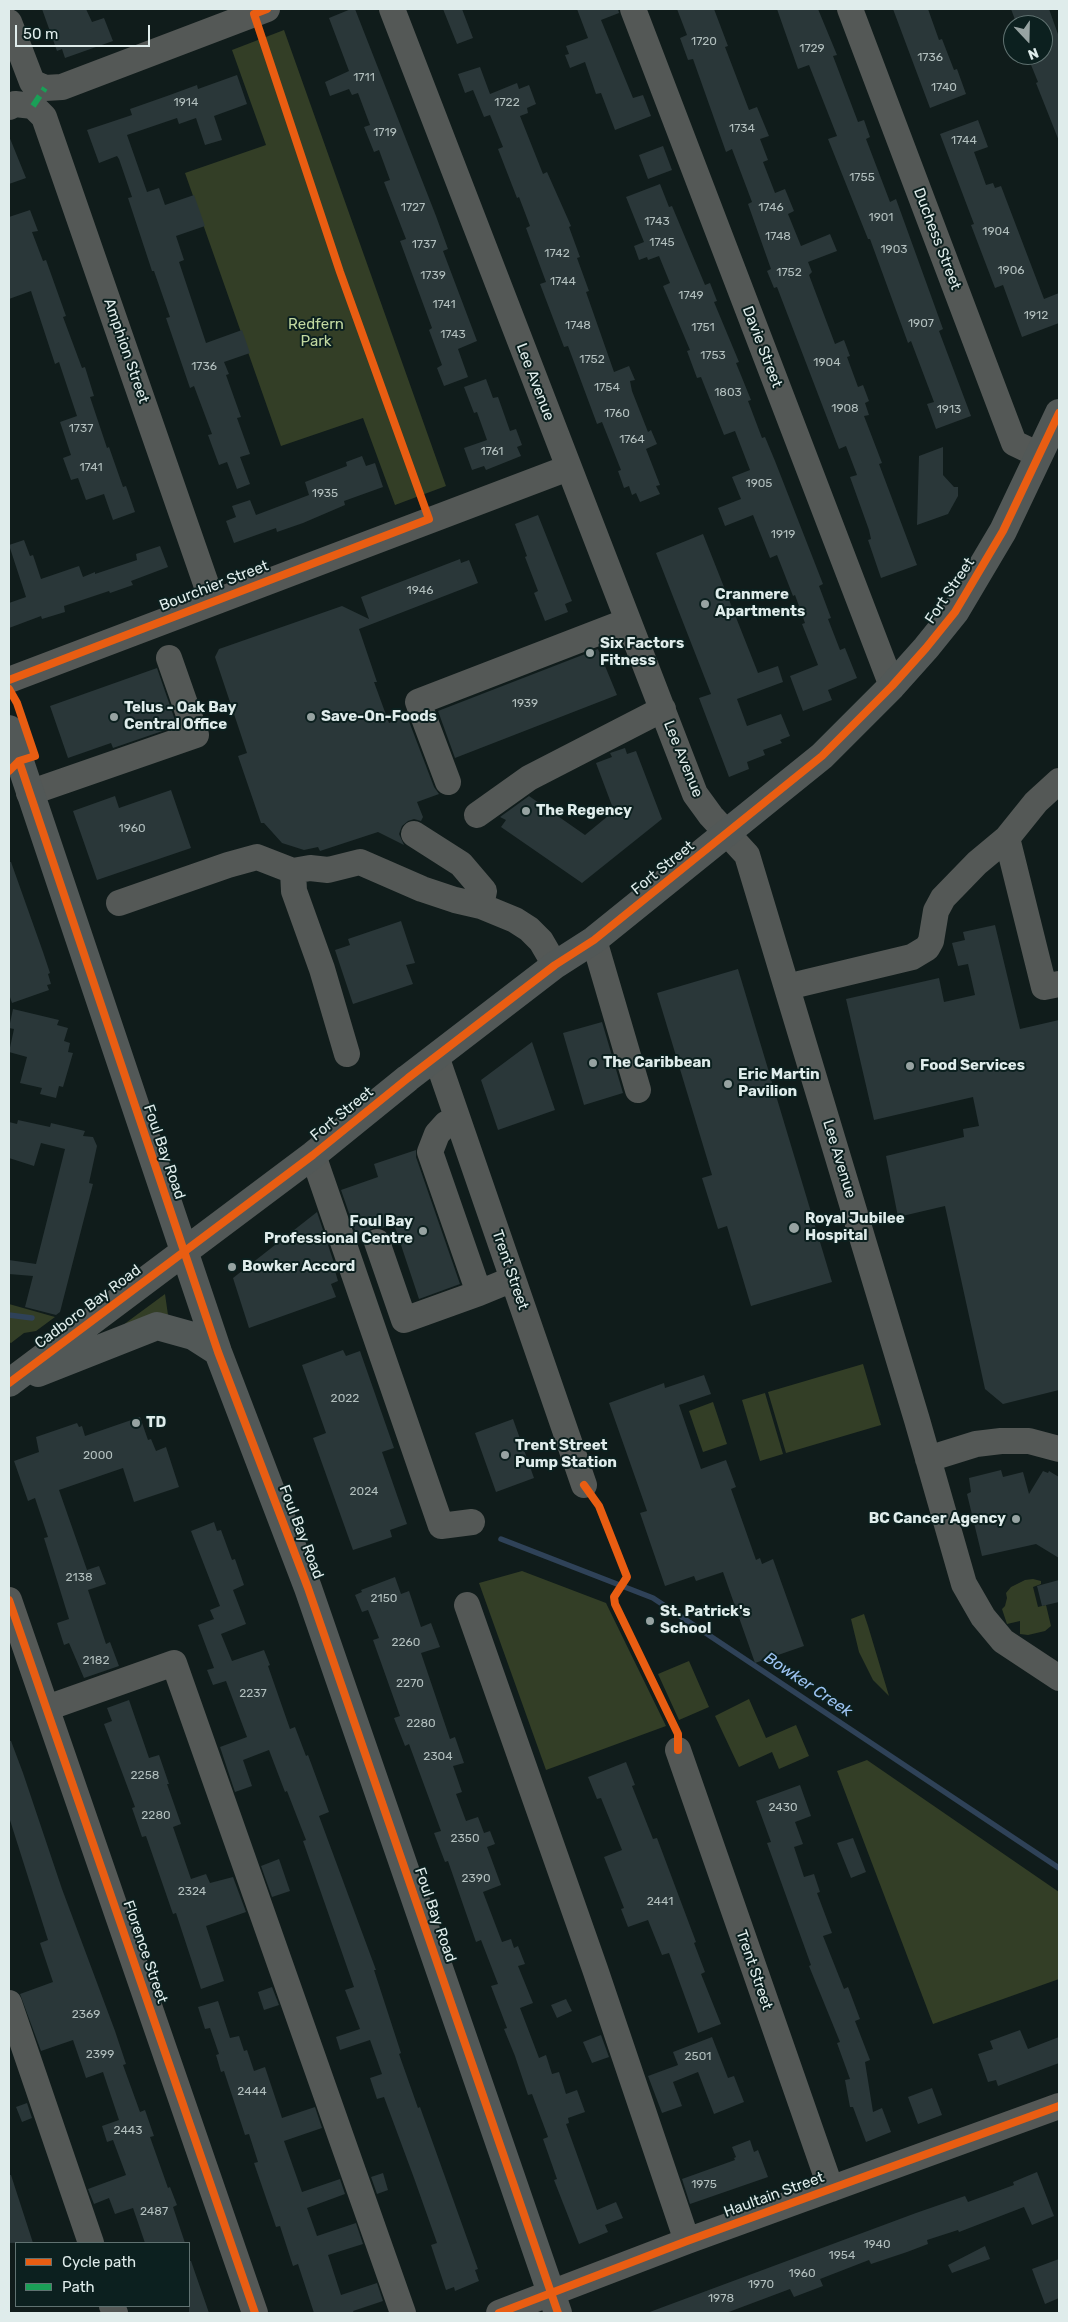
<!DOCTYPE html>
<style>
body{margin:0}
#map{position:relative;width:1068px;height:2322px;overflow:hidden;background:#101c1b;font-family:Rubik,sans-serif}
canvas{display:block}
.frame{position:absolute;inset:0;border:10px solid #dfeceb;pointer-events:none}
.legend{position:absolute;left:15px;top:2242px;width:175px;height:65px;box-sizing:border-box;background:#0c201f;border:1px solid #607271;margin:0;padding:6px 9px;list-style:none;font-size:15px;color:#dfeceb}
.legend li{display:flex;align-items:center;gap:10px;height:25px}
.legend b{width:25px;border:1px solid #607271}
.north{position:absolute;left:1003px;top:15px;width:50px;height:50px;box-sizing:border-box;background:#0c201f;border:1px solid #607271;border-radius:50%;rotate:159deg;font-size:14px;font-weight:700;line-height:20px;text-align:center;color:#dfeceb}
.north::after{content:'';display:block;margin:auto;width:18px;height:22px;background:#97a3a2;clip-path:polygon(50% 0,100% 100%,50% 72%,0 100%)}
.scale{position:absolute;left:15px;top:25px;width:135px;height:22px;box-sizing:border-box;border:2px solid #dfeceb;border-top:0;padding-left:6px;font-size:15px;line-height:18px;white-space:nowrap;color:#dfeceb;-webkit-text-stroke:4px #0c201f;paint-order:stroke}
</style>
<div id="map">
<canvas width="1068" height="2322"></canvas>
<div class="frame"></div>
<ul class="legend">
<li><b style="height:6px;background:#e95d12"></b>Cycle path</li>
<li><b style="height:6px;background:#1a9f57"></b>Path</li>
</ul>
<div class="north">N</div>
<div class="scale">50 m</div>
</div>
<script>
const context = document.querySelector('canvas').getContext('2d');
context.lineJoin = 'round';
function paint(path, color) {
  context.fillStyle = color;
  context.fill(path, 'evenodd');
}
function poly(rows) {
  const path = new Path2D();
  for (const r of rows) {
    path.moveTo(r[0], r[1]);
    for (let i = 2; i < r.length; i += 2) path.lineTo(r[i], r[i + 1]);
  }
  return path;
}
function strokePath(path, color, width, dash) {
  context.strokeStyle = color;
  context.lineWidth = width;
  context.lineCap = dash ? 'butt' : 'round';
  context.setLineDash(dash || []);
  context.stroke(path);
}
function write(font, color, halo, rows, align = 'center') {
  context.font = font + ' Rubik,sans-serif';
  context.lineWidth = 4;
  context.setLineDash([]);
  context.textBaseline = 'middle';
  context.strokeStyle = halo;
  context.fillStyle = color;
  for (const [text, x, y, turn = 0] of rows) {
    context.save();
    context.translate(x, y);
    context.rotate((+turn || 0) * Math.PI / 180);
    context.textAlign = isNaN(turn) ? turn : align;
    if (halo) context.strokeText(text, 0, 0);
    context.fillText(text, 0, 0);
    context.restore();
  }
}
paint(poly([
 [284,30,446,486,395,505,363,418,281,446,185,173,266,145,232,50],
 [165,1294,168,1315,123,1325],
 [9,1304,55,1317,36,1331,24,1333,11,1343,9,1342],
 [863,1364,881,1425,786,1453,768,1392],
 [765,1393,783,1454,760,1461,742,1400],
 [713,1402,727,1444,703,1452,689,1411],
 [522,1571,606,1603,666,1726,546,1770,479,1583],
 [1033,1579,1041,1581,1041,1584,1033,1587,1038,1607,1046,1605,1051,1626,1045,1631,1028,1635,1020,1634,1020,1621,1007,1624,1002,1609,1005,1606,1007,1598,1006,1593,1011,1587,1025,1580],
 [864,1614,868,1626,889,1696,873,1680,859,1652,851,1619],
 [689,1661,709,1707,679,1720,658,1674],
 [749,1699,766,1738,796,1725,809,1756,779,1769,772,1752,739,1767,715,1716],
 [867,1760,1059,1892,1059,1979,933,2024,837,1771]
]), '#333e26');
strokePath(poly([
 [9,1315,32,1318],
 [501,1539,653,1598,1059,1868]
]), '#2f4258', 5.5);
paint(poly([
 [42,9,86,9,92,22,104,18,113,41,65,58,62,49,57,51],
 [351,9,355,9,436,216,448,249,443,251,477,341,458,349,468,377,444,386,437,368,442,365,429,330,432,328,400,241,406,239,384,182,390,180,379,150,374,152,364,127,370,125,358,93,352,95,349,89,330,96,325,82,349,71,329,18],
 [443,9,462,9,473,38,457,44],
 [577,9,618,9,619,13,601,20,633,98,643,95,651,116,615,130,601,93,596,94,585,62,570,68,565,55,569,54,566,46,588,38],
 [677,9,714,9,728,46,725,47,749,110,757,107,769,136,760,139,768,160,763,162,775,193,785,189,794,211,788,214,801,246,830,234,837,251,808,262,812,272,809,275,835,344,844,340,850,356,847,357,858,387,863,385,869,401,865,403,869,415,864,416,882,463,879,464,917,565,881,578,868,540,871,539,869,530,850,477,857,475,846,446,839,449,777,287,774,288,767,271,771,269,748,204,752,202,732,149,726,152,693,59,688,60,680,38,687,35],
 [777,9,818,9,837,55,833,56,858,122,864,120,870,137,866,139,890,202,896,199,943,329,939,331,971,416,936,429,927,404,934,402,911,341,908,343,870,239,868,239,828,139,837,136,809,65,798,69],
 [893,9,928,9,939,40,942,39,954,70,957,69,966,94,930,108],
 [1011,9,1049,9,1059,37,1059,141,1036,83,1038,82,1027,55,1043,55,1043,25,1017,25],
 [480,67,490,94,517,83,519,89,529,85,536,104,527,108,528,113,520,116,543,174,547,172,571,226,569,227,580,257,577,258,589,291,586,292,614,372,629,366,635,380,630,381,632,391,648,432,651,430,657,444,646,449,660,485,656,486,660,494,640,502,636,493,632,495,629,486,624,488,618,471,621,470,602,422,597,424,568,346,564,347,540,284,546,282,526,228,530,226,519,197,517,198,498,149,503,147,490,115,484,117,473,90,465,93,458,74],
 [237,75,247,104,214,116,222,140,205,145,196,118,179,124,177,118,127,135,147,192,159,188,165,205,194,195,205,226,176,236,184,260,179,262,206,343,242,330,250,353,224,362,229,374,226,375,241,417,237,418,250,454,240,457,250,484,237,489,227,462,219,465,208,435,212,434,194,386,190,388,166,318,170,317,154,271,152,271,128,198,132,197,119,159,117,156,99,163,87,130,132,115,130,109,167,96,197,85,198,89],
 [978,120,988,147,974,152,986,185,993,183,995,188,1001,186,1044,299,1059,293,1059,323,1022,337,1003,285,995,288,971,225,974,224,940,134],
 [9,136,26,178,9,184],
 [663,146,672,170,648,179,639,155],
 [660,184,669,207,672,206,705,285,710,283,717,301,714,302,739,362,736,363,751,400,748,401,762,438,765,437,775,461,823,584,819,586,831,618,828,619,840,650,845,648,857,678,828,690,832,700,803,711,790,676,818,665,802,624,805,623,795,595,793,596,777,555,770,558,753,515,725,526,718,508,741,499,732,477,750,470,735,431,724,435,701,377,697,378,687,351,690,350,663,286,670,283,659,256,648,260,647,257,639,260,634,246,644,242,626,197],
 [30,210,38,231,32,232,43,261,46,260,66,316,63,317,82,368,85,367,94,396,90,397,107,448,109,447,123,487,126,486,135,512,113,520,104,494,86,500,78,478,71,480,63,458,71,455,60,422,77,416,59,362,55,364,31,291,9,299,9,217],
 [486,379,493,398,498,397,510,431,516,429,522,445,517,447,521,456,486,470,484,466,472,470,464,448,487,440,477,412,474,413,464,387],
 [943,447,943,475,954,487,958,487,958,496,948,514,917,525,919,456],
 [362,456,366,466,375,463,383,487,344,501,345,505,303,523,277,532,276,528,234,543,226,521,236,517,232,506,250,500,256,515,309,495,305,482,347,466,346,462],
 [538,515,572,601,565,604,568,612,545,621,534,593,538,591,525,557,527,556,515,524],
 [703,534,758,673,778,666,783,682,737,699,747,726,781,714,790,736,780,740,782,743,763,750,765,755,747,762,749,769,729,777,699,698,711,694,656,553],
 [24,540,30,556,33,555,41,579,79,566,83,577,95,572,95,574,137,560,136,554,160,546,168,567,131,581,133,585,110,593,109,591,64,606,65,612,42,619,41,616,9,628,9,603,26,597,9,545],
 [460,559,461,563,469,560,478,583,359,629,377,682,374,682,389,723,407,716,434,787,439,794,417,802,423,817,421,821,414,819,408,821,402,826,399,834,404,845,378,832,320,851,318,847,304,850,282,843,264,823,261,823,238,756,247,753,215,657,219,649,342,606,369,619,361,597],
 [598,649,617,695,455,758,438,711],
 [157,668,177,726,113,748,111,743,68,758,50,706],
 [625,748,627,754,636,751,662,819,582,883,501,827,506,820,500,817,529,796,585,835,614,811,596,763,612,757,610,753],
 [171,790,191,848,97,880,73,811,115,796,119,808],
 [9,862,11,862,43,952,50,973,48,974,51,984,47,985,49,990,12,1003,9,994],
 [401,921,415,963,406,965,413,984,353,1004,335,950,350,945,348,939],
 [995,925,1020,1029,1059,1020,1059,1390,1003,1404,985,1389,945,1206,898,1217,886,1156,964,1137,963,1129,979,1126,973,1097,874,1120,846,999,939,978,944,1002,975,995,968,964,958,966,952,943,965,940,963,932],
 [738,969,832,1282,751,1306,727,1226,718,1229,702,1178,712,1175,657,993],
 [13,1009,59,1020,57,1025,68,1028,64,1041,70,1043,68,1052,73,1053,63,1087,59,1086,56,1098,40,1094,42,1088,20,1083,27,1057,9,1052,14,1029,9,1028],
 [602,1022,623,1093,584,1105,563,1033],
 [532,1042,555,1110,498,1130,481,1080],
 [18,1120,50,1127,51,1123,85,1131,83,1136,93,1137,97,1146,89,1183,93,1184,60,1312,56,1315,25,1307,33,1276,9,1274,9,1260,36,1264,65,1149,41,1143,34,1166,9,1158,9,1122,17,1124],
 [416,1150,416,1157,460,1284,419,1299,394,1224,381,1228,373,1228,357,1236,341,1190,378,1177,374,1164],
 [317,1212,334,1263,333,1264,338,1281,331,1284,336,1297,249,1328,233,1278],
 [343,1350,346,1356,360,1351,394,1448,382,1452,407,1524,390,1530,392,1537,353,1550,313,1438,326,1433,302,1365],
 [704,1375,711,1394,679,1405,701,1469,726,1460,736,1487,731,1489,756,1560,760,1558,762,1564,773,1559,804,1646,755,1663,723,1572,696,1581,694,1576,665,1586,640,1513,647,1511,609,1403,664,1383,665,1388],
 [140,1417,148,1440,151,1439,156,1451,166,1447,179,1487,134,1502,123,1468,59,1490,87,1570,99,1566,106,1584,88,1590,106,1644,110,1642,119,1666,84,1678,69,1643,64,1645,57,1623,69,1619,44,1538,48,1537,35,1498,28,1501,14,1461,39,1452,36,1437,77,1423,79,1427,82,1426,85,1436],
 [513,1419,534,1478,496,1492,475,1433],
 [1001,1470,1003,1477,1023,1472,1029,1494,1043,1471,1048,1473,1049,1471,1059,1477,1059,1558,1036,1544,982,1556,967,1494,971,1492,969,1478],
 [214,1522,217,1531,221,1530,232,1560,235,1559,244,1585,233,1590,246,1624,221,1634,232,1661,264,1650,270,1665,268,1666,290,1729,295,1727,306,1756,308,1755,329,1812,319,1816,376,1970,374,1970,401,2053,399,2054,418,2108,420,2107,478,2269,475,2270,479,2281,455,2291,454,2287,446,2290,431,2245,437,2243,414,2178,384,2097,377,2099,370,2078,382,2074,370,2040,340,2050,336,2037,360,2029,345,1990,354,1987,303,1841,306,1840,287,1791,285,1792,269,1750,243,1760,252,1786,235,1792,220,1747,247,1737,226,1681,213,1685,207,1670,214,1668,198,1625,214,1619,210,1610,220,1606,191,1531],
 [395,1577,401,1594,409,1591,421,1627,431,1623,440,1647,421,1653,450,1739,455,1737,464,1763,453,1766,462,1792,456,1794,466,1821,478,1817,484,1833,490,1831,495,1844,487,1847,501,1885,483,1892,502,1942,511,1939,514,1948,518,1946,525,1964,518,1966,533,2003,520,2008,539,2058,546,2055,552,2074,559,2072,566,2094,577,2090,585,2112,568,2118,569,2123,566,2124,597,2210,616,2202,623,2218,605,2225,608,2232,579,2244,554,2180,557,2179,543,2139,548,2137,532,2094,528,2095,515,2056,504,2029,507,2028,491,1986,498,1984,481,1940,476,1942,448,1861,445,1862,434,1833,441,1831,409,1744,405,1746,394,1718,400,1716,373,1640,379,1638,368,1610,362,1612,355,1595,362,1592,361,1590],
 [1059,1580,1059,1602,1042,1606,1037,1586],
 [129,1700,149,1758,159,1755,169,1784,167,1784,181,1824,173,1827,191,1879,206,1874,210,1883,233,1877,246,1912,206,1926,224,1981,201,1989,176,1913,173,1914,146,1836,142,1837,132,1808,135,1807,104,1724,112,1721,107,1708],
 [9,1741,11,1741,23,1773,62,1889,115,2031,126,2064,123,2065,140,2112,145,2110,154,2136,150,2137,168,2188,170,2187,177,2205,173,2207,185,2243,145,2243,133,2208,115,2214,109,2198,94,2204,88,2189,126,2175,113,2140,107,2142,102,2126,119,2120,103,2072,86,2078,73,2040,41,2051,20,1994,53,1982,40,1943,48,1940,9,1817],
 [626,1762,635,1785,632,1786,653,1839,657,1838,696,1942,694,1943,705,1972,701,1974,721,2024,698,2033,669,1953,662,1955,648,1920,628,1927,621,1909,624,1908,604,1857,622,1850,601,1798,597,1799,588,1777],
 [800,1785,811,1816,795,1822,803,1844,794,1847,804,1877,814,1874,820,1892,817,1893,832,1933,823,1936,844,1989,848,1987,860,2019,855,2021,870,2060,865,2062,873,2112,882,2108,891,2132,866,2142,853,2107,850,2107,845,2080,850,2079,837,2043,840,2042,809,1966,811,1965,767,1843,771,1842,756,1801],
 [853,1838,866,1872,851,1878,837,1843],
 [279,1859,290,1891,272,1897,261,1866],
 [272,1987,279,2005,264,2010,258,1992],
 [566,1999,572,2011,557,2018,551,2005],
 [218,2001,230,2038,239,2036,244,2051,247,2050,254,2071,265,2067,282,2118,315,2107,322,2128,284,2141,302,2192,340,2179,345,2194,307,2208,317,2236,356,2223,363,2244,328,2255,341,2295,377,2283,383,2301,353,2311,354,2313,314,2313,298,2264,293,2266,280,2226,276,2227,254,2163,258,2162,249,2134,245,2135,224,2071,221,2072,216,2055,219,2054,210,2028,205,2029,198,2007],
 [1020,2030,1028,2049,1059,2037,1059,2063,998,2086,996,2080,988,2082,978,2054,993,2049,990,2041],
 [601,2035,609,2057,592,2063,583,2042],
 [712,2037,728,2078,734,2076,744,2102,714,2114,698,2072,673,2082,682,2106,662,2113,648,2076,678,2065,673,2052],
 [932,2088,942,2115,918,2124,908,2097],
 [27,2103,32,2118,22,2122,16,2107],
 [750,2140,754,2152,758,2150,768,2177,690,2204,682,2179,735,2160,734,2158,736,2157,732,2147],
 [1037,2172,1054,2216,1032,2225,1024,2207,959,2232,958,2230,927,2240,928,2244,907,2252,871,2264,869,2260,820,2279,823,2286,794,2297,790,2289,726,2313,647,2313,916,2213,965,2196,968,2202,1014,2185,1013,2182],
 [383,2173,388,2190,377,2194,371,2177],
 [9,2175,11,2175,33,2243,9,2243],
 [985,2246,990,2259,952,2273,948,2265],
 [1059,2259,1059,2298,1045,2304,1032,2269],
 [189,2261,191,2261,209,2313,189,2313]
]), '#2a3739');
strokePath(poly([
 [392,9,695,794,711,816,747,855,917,1420,964,1584,983,1617,1003,1641,1059,1678],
 [633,9,892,686],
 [850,9,1014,443,1039,455],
 [9,22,32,82,45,88,62,87,267,9],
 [9,107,15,104,33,106,44,117,212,601],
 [9,680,568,468],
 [448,782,418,702,628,621],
 [29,793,196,735,169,658],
 [477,815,529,778,663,709],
 [414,834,461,864,484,891,481,906],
 [1007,838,1044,987,1059,984],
 [293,871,294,891,322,969,347,1054],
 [119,903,228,865,257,857,293,871,310,868,328,870,360,862,422,889,455,900,481,906,515,920,529,929,541,941,555,965],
 [594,940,638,1090],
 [787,987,912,957,927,948,931,941,936,911,943,898,977,863,1007,838,1036,802,1059,781],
 [436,1056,584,1485],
 [457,1118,446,1124,437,1134,430,1152,479,1293],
 [313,1155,441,1526,472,1522],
 [377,1242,404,1320,479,1293,513,1279],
 [928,1459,976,1444,1001,1441,1029,1441,1059,1449],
 [9,1600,255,2313],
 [467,1605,595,1969,687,2241],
 [47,1708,174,1663,403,2313],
 [678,1750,831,2189],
 [9,2003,91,2243],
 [112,2306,115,2313],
 [499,2313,687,2241,1059,2106]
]), '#545856', 26);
strokePath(poly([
 [9,729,218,1352,308,1588,558,2313],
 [38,1373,157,1326,193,1336,218,1352],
 [9,1383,313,1155,408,1078,555,965,594,940,822,756,892,686,926,648,955,612,1003,531,1059,413]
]), '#525857', 28);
strokePath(poly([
 [33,106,45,88]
]), '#1a9f57', 6, [12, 6]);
strokePath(poly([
 [9,680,429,519,340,272,254,14,267,9],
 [9,689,17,703,35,756,19,761,9,771],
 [19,761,218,1352,308,1588,558,2313],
 [9,1383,313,1155,408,1078,555,965,594,940,822,756,892,686,926,648,955,612,1003,531,1059,413],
 [584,1485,599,1506,627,1577,614,1597,615,1604,678,1734,678,1750],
 [9,1600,255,2313],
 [499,2313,687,2241,1059,2106]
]), '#e95d12', 8);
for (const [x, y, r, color] of [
 [705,604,5,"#97a3a2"],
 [590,653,5,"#97a3a2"],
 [114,717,5,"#97a3a2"],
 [311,717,5,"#97a3a2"],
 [526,811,5,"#97a3a2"],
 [593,1063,5,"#97a3a2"],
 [910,1066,5,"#97a3a2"],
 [728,1084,5,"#97a3a2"],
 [794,1228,6,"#97a3a2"],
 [423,1231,5,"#97a3a2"],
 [232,1267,5,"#97a3a2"],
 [136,1423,5,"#97a3a2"],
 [505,1455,5,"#97a3a2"],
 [1016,1519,5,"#97a3a2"],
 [650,1621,5,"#97a3a2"]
]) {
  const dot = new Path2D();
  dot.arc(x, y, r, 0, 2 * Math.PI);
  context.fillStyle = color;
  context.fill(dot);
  strokePath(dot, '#0c201f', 2);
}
write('12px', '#b2bfbe', null, [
 ["1720",704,42],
 ["1729",812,49],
 ["1736",930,58],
 ["1711",364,78],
 ["1740",944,88],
 ["1914",186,103],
 ["1722",507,103],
 ["1734",742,129],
 ["1719",385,133],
 ["1744",964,141],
 ["1755",862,178],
 ["1727",413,208],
 ["1746",771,208],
 ["1901",881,218],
 ["1743",657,222],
 ["1904",996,232],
 ["1748",778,237],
 ["1745",662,243],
 ["1737",424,245],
 ["1903",894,250],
 ["1742",557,254],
 ["1906",1011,271],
 ["1752",789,273],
 ["1739",433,276],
 ["1744",563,282],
 ["1749",691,296],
 ["1741",444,305],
 ["1912",1036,316],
 ["1907",921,324],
 ["1748",578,326],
 ["1751",703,328],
 ["1743",453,335],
 ["1753",713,356],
 ["1752",592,360],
 ["1904",827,363],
 ["1736",204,367],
 ["1754",607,388],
 ["1803",728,393],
 ["1908",845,409],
 ["1913",949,410],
 ["1760",617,414],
 ["1737",81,429],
 ["1764",632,440],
 ["1761",492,452],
 ["1741",91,468],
 ["1905",759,484],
 ["1935",325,494],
 ["1919",783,535],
 ["1946",420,591],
 ["1939",525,704],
 ["1960",132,829],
 ["2022",345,1399],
 ["2000",98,1456],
 ["2024",364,1492],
 ["2138",79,1578],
 ["2150",384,1599],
 ["2260",406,1643],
 ["2182",96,1661],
 ["2270",410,1684],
 ["2237",253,1694],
 ["2280",421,1724],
 ["2304",438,1757],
 ["2258",145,1776],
 ["2430",783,1808],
 ["2280",156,1816],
 ["2350",465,1839],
 ["2390",476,1879],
 ["2324",192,1892],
 ["2441",660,1902],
 ["2369",86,2015],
 ["2399",100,2055],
 ["2501",698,2057],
 ["2444",252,2092],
 ["2443",128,2131],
 ["1975",704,2185],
 ["2487",154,2212],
 ["1940",877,2245],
 ["1954",842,2256],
 ["1960",802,2274],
 ["1970",761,2285],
 ["1978",721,2299]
]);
write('15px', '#dfeceb', '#0c201f', [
 ["Duchess Street",937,239,69],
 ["Davie Street",762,347,69],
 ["Amphion Street",126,351,71],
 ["Lee Avenue",535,382,69],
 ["Bourchier Street",214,586,-21],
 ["Fort Street",950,591,-56],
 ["Lee Avenue",683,759,68],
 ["Fort Street",663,868,-39],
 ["Fort Street",342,1114,-39],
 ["Foul Bay Road",164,1152,71],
 ["Lee Avenue",839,1159,73],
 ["Trent Street",510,1270,71],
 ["Cadboro Bay Road",88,1307,-37],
 ["Foul Bay Road",301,1532,69],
 ["Foul Bay Road",435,1915,71],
 ["Florence Street",145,1952,71],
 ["Trent Street",754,1970,71],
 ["Haultain Street",774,2195,-20]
]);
write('15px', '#c1d8a0', '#0c201f', [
 ["Redfern",316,325],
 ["Park",316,342]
]);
write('bold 15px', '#dfeceb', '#0c201f', [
 ["Cranmere",715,595],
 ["Apartments",715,612],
 ["Six Factors",600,644],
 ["Fitness",600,661],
 ["Telus - Oak Bay",124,708],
 ["Central Office",124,725],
 ["Save-On-Foods",321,717],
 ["The Regency",536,811],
 ["The Caribbean",603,1063],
 ["Food Services",920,1066],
 ["Eric Martin",738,1075],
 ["Pavilion",738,1092],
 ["Royal Jubilee",805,1219],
 ["Hospital",805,1236],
 ["Foul Bay",413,1222,"right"],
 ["Professional Centre",413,1239,"right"],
 ["Bowker Accord",242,1267],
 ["TD",146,1423],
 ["Trent Street",515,1446],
 ["Pump Station",515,1463],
 ["BC Cancer Agency",1006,1519,"right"],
 ["St. Patrick's",660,1612],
 ["School",660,1629]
], 'left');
write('italic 16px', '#9dc3f2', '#0c201f', [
 ["Bowker Creek",808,1685,34]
]);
</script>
